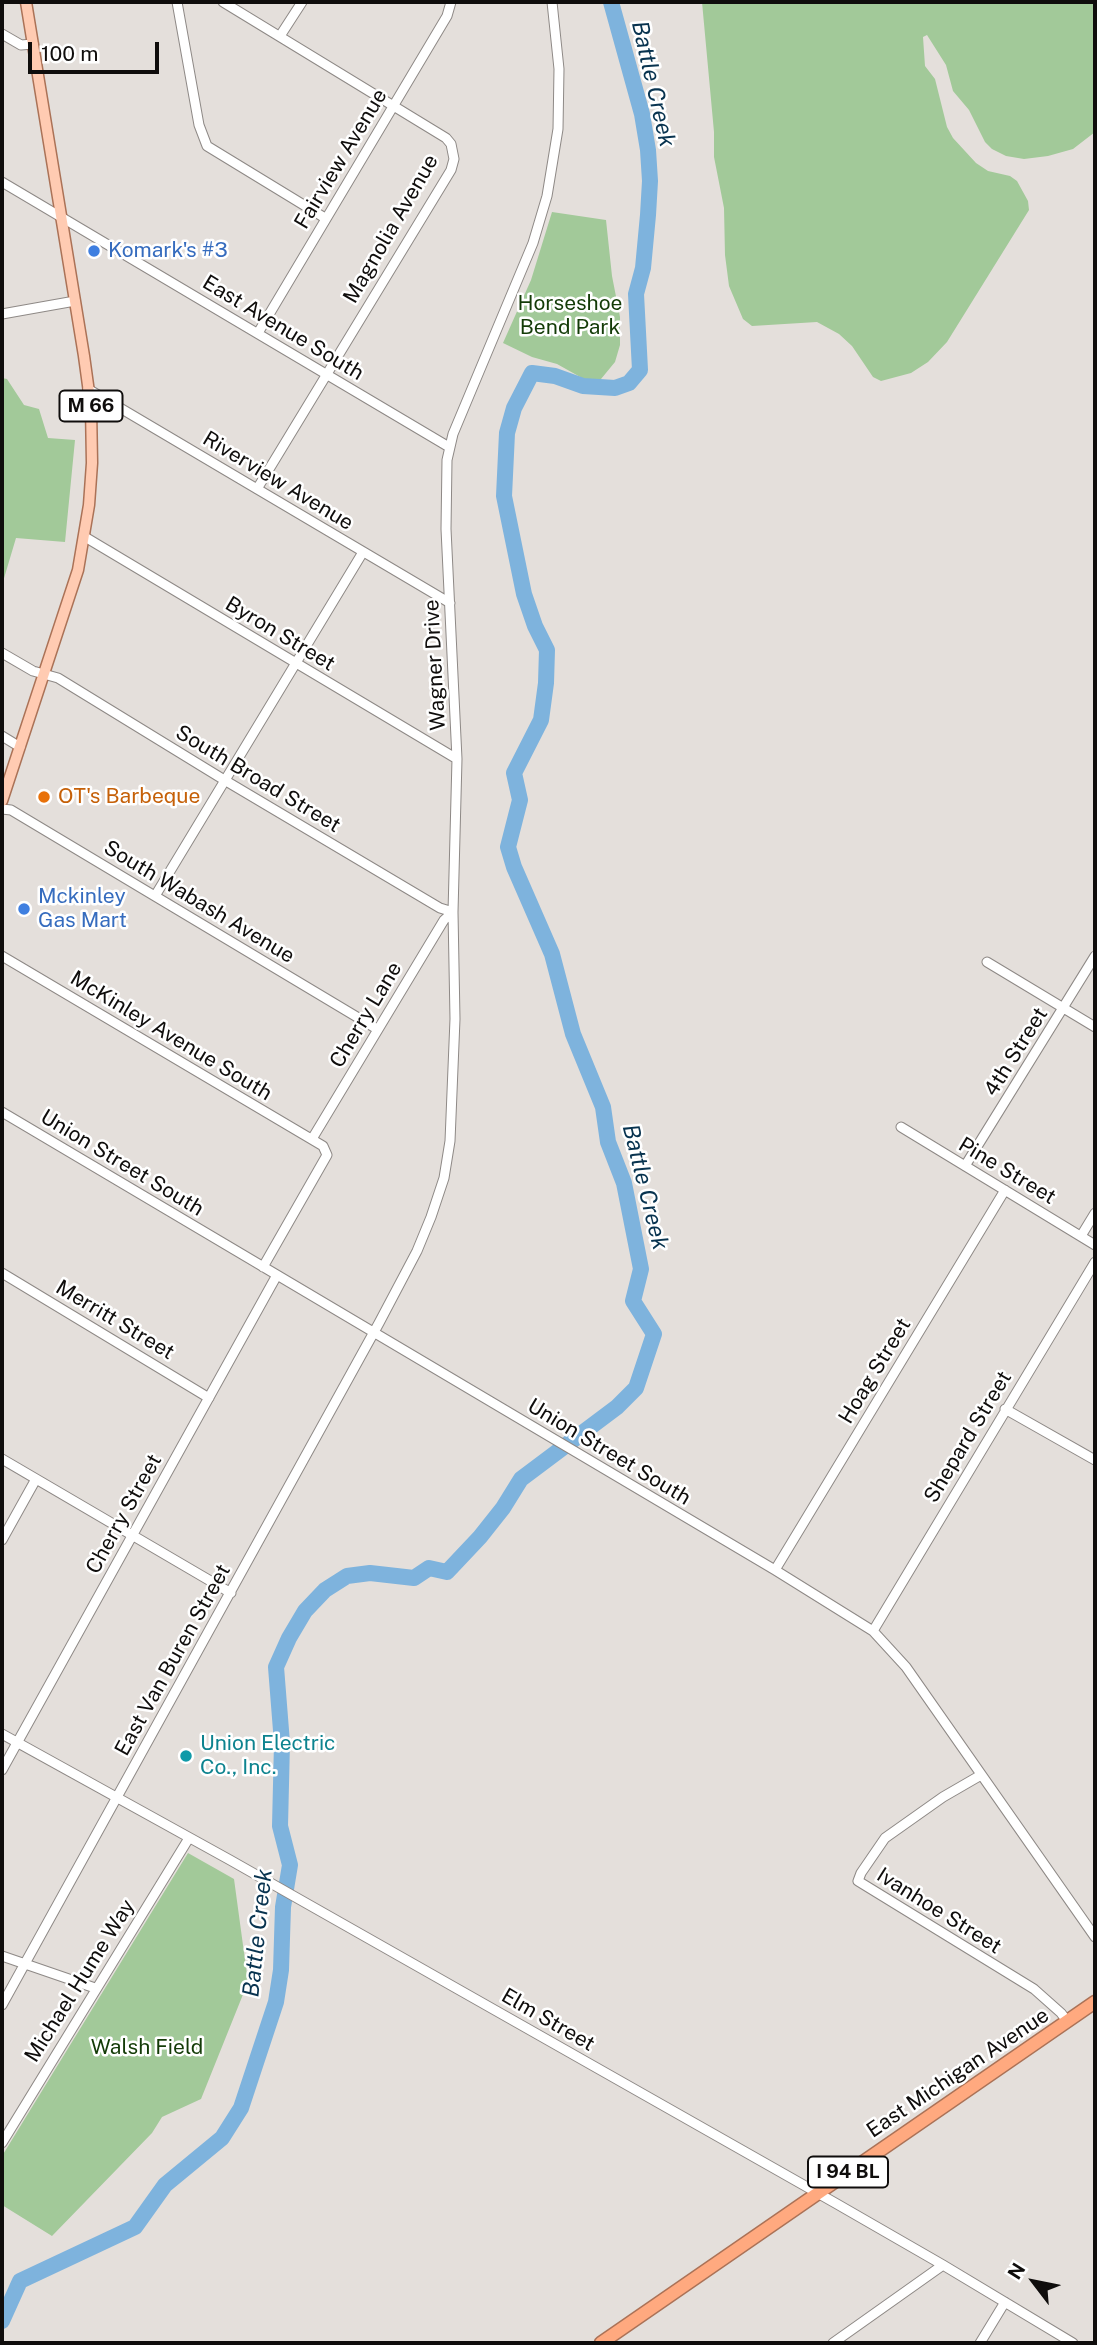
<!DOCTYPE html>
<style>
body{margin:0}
#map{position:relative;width:1097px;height:2345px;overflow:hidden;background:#e4dfdb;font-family:"Public Sans",sans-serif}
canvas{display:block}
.frame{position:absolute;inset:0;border:4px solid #0f0d0c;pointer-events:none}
.north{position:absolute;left:999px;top:2247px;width:70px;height:70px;-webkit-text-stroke:5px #fff;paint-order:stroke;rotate:302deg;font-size:19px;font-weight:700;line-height:28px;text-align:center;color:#0f0d0c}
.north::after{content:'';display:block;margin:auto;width:24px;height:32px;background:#0f0d0c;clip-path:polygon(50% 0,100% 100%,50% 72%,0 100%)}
.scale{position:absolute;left:28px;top:42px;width:131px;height:32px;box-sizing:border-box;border:4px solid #0f0d0c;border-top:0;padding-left:9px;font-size:21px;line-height:24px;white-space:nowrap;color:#0f0d0c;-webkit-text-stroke:5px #fff;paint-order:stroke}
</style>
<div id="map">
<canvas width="1097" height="2345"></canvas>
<div class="frame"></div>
<div class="north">N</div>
<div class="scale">100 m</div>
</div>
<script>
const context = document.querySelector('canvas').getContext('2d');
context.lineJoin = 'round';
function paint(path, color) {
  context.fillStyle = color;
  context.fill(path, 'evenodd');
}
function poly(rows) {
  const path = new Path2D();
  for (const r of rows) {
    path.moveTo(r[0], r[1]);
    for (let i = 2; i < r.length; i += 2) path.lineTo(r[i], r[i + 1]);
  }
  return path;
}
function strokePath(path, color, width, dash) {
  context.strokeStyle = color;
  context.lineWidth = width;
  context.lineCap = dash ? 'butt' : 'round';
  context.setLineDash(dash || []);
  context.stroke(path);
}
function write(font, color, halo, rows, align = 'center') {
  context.font = font + ' "Public Sans",sans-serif';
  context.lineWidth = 5;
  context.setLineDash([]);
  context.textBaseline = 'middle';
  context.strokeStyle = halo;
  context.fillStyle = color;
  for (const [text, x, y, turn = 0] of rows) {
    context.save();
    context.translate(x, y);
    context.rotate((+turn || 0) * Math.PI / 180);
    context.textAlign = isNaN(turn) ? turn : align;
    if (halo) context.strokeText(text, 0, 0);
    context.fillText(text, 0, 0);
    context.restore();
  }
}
paint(poly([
 [702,2,1095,2,1095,132,1073,149,1048,156,1024,159,1006,156,992,149,985,142,969,110,953,91,946,65,927,35,923,37,925,66,935,79,947,127,953,138,976,163,988,171,1010,176,1017,181,1028,201,1029,210,947,342,928,362,911,373,881,381,873,377,852,346,839,334,817,322,752,326,743,319,729,286,725,255,724,208,714,157,714,132],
 [552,212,606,220,612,276,620,317,620,345,615,362,601,379,591,383,557,364,532,357,503,343,531,280],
 [2,378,7,379,24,405,39,409,48,438,75,440,65,542,16,538,2,585],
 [188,1853,234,1879,248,1982,201,2099,162,2117,152,2133,52,2236,2,2205,2,2156]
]), '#a2c999');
strokePath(poly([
 [2,2321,20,2281,135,2227,165,2185,222,2138,241,2108,276,2002,281,1970,283,1907,290,1865,280,1826,282,1743,276,1667,289,1638,305,1611,325,1590,347,1576,370,1573,414,1578,429,1568,447,1572,480,1537,503,1508,521,1479,617,1407,636,1388,654,1334,633,1301,641,1269,624,1183,608,1142,603,1107,573,1034,552,954,514,867,508,847,520,800,514,773,541,720,546,683,547,650,535,626,524,594,504,496,507,433,514,408,532,373,555,376,583,386,615,388,629,383,640,370,636,294,643,268,648,215,650,181,648,150,642,114,611,2]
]), '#7eb3dd', 16);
const minor = poly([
 [177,2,199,125,207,146,325,218],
 [223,2,446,138,451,144,454,159,451,170,257,489],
 [2,34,21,45,33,44],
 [280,36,302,2],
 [2,182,449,447],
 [2,314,75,301],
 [258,333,447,16,451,2],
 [88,389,450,603],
 [85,537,457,759],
 [2,653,33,671,58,678,226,781,440,908,453,912],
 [2,736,20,747],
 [2,809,11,810,377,1029],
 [155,896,363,552],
 [2,956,323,1146,327,1155,263,1267],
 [987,962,1095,1027],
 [2,1112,775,1570,873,1631,906,1667,1095,1937],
 [901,1127,1095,1245],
 [312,1139,444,920,453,912],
 [965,1166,1095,956],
 [1081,1236,1095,1213],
 [2,1273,209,1398],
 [1005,1409,1095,1460],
 [2,1459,231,1593],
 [2,1540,36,1479],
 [775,1570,1005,1190],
 [873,1631,1095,1262],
 [2,1734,230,1860,837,2204,943,2265,1073,2343],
 [2,1770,277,1275],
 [981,1775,943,1797,885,1838,861,1873,858,1881,1034,1989,1061,2013,1067,2021],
 [2,1956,95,1988],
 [2,2005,379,1323,417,1251,431,1217,444,1178,450,1141,455,1019,453,912,457,759,446,529,447,460,453,434,533,243,547,196,558,129,559,69,552,2],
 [2,2143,189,1838],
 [833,2343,943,2265],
 [980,2343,1005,2302]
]);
const major = poly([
 [2,801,78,570,89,505,92,463,91,407,84,356,26,2]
]);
const highway = poly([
 [601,2343,1095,2002]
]);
strokePath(minor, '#8e8986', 11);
strokePath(major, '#ab7257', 13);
strokePath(highway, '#ab7257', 15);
strokePath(minor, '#fff', 9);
strokePath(major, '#ffcbb2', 10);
strokePath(highway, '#ffa97f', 12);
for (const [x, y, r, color] of [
 [94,251,7,"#3f7fe0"],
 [44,797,7,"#e8710a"],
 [24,909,7,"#3f7fe0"],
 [186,1756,7,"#0f9aa8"]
]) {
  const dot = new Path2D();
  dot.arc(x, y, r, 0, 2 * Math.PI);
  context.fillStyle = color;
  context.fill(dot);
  strokePath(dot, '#fff', 2.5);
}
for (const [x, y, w] of [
 [91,406,63],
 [848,2172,80]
]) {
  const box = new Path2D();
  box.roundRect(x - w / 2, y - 15.5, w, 31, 5);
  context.fillStyle = '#fff';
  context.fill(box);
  strokePath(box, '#0f0d0c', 2);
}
write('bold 19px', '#0f0d0c', null, [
 ["M 66",91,406],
 ["I 94 BL",848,2172]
]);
write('21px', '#0f0d0c', '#fff', [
 ["Fairview Avenue",341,159,-59],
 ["Magnolia Avenue",391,229,-60],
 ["East Avenue South",283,328,31],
 ["Riverview Avenue",278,481,31],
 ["Byron Street",280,634,31],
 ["Wagner Drive",435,665,-93],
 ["South Broad Street",258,779,31],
 ["South Wabash Avenue",199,902,31],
 ["Cherry Lane",366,1015,-59],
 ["McKinley Avenue South",171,1036,31],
 ["4th Street",1016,1052,-58],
 ["Union Street South",122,1163,31],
 ["Pine Street",1007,1171,31],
 ["Merritt Street",115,1320,31],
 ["Hoag Street",875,1371,-59],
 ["Shepard Street",968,1437,-59],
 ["Union Street South",609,1452,31],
 ["Cherry Street",124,1514,-61],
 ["East Van Buren Street",173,1660,-61],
 ["Ivanhoe Street",939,1911,32],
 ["Michael Hume Way",80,1981,-58],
 ["Elm Street",548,2020,30],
 ["East Michigan Avenue",958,2073,-34]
]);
write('21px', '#366cbe', '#fff', [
 ["Komark's #3",108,251],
 ["Mckinley",38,897],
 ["Gas Mart",38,921]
], 'left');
write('21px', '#133b07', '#fff', [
 ["Horseshoe",570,304],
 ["Bend Park",570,328],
 ["Walsh Field",147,2048]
]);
write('21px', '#c56008', '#fff', [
 ["OT's Barbeque",58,797]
], 'left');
write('21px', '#0d838f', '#fff', [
 ["Union Electric",200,1744],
 ["Co., Inc.",200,1768]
], 'left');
write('italic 23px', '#08334f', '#fff', [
 ["Battle Creek",653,84,77],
 ["Battle Creek",645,1187,76],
 ["Battle Creek",258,1933,-84]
]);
</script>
